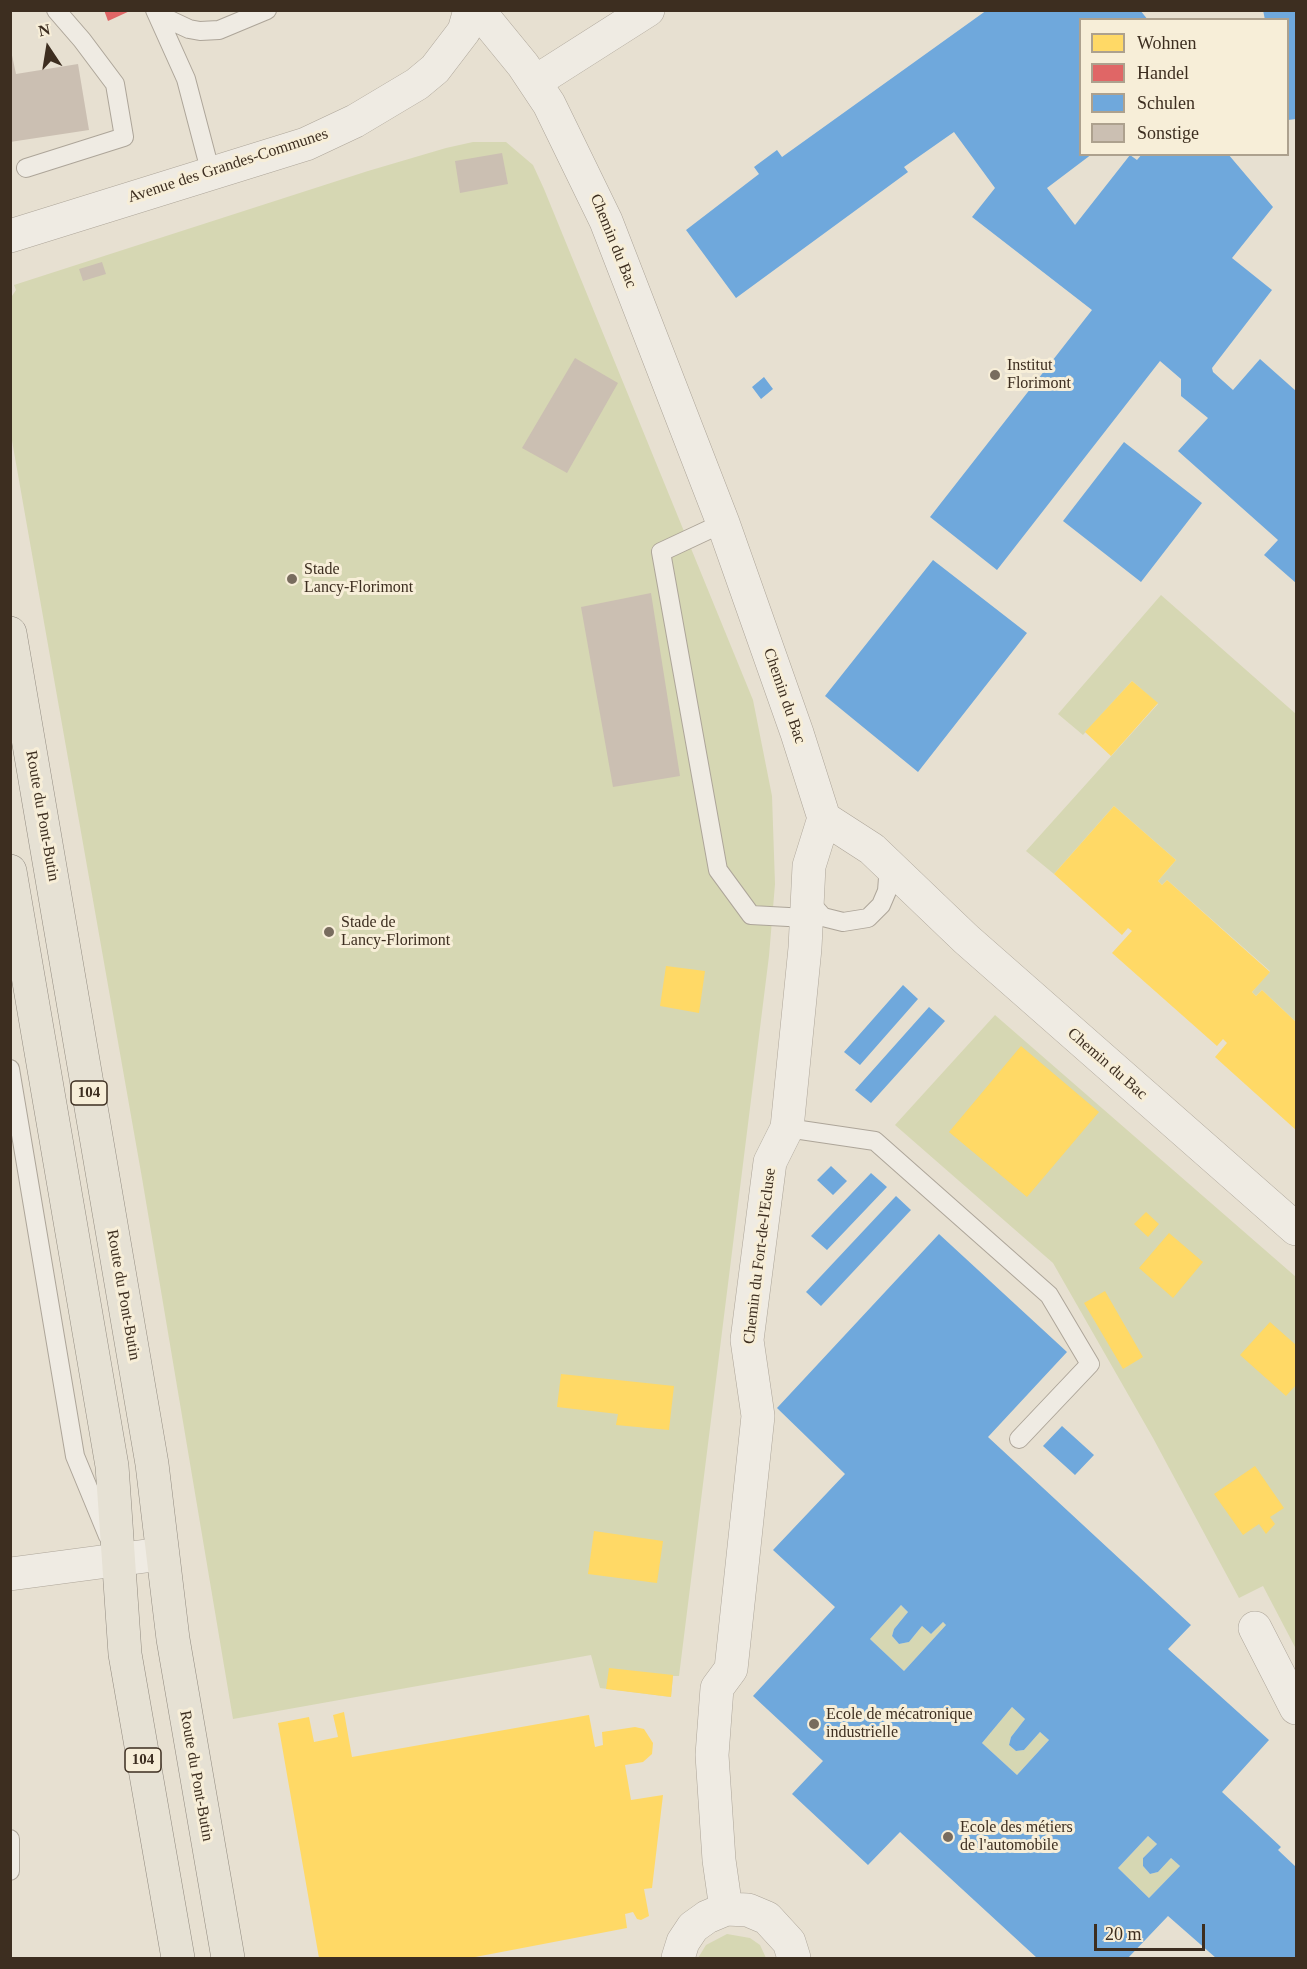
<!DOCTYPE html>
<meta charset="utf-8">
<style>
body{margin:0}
#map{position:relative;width:1307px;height:1969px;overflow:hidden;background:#e7e0d1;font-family:"Times New Roman",serif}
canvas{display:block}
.frame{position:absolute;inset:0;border:12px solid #3d2e20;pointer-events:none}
.legend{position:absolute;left:1079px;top:18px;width:210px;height:138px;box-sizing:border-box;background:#f7eed8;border:2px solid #ada18e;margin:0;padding:8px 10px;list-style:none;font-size:18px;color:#3d2e20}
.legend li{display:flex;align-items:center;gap:12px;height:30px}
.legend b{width:30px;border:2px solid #ada18e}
.north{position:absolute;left:18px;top:18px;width:60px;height:60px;-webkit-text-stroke:4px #f7eed8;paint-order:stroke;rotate:348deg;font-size:16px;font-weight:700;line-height:24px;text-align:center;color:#3d2e20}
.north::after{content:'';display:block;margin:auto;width:21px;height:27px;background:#3d2e20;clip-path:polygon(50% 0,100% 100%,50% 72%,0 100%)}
.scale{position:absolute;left:1094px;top:1924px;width:111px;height:27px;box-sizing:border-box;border:3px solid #3d2e20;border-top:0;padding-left:8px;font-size:18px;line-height:21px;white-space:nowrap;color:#3d2e20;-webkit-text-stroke:4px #f7eed8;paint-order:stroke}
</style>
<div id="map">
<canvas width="1307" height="1969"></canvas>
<div class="frame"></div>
<ul class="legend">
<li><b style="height:16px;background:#ffd966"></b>Wohnen</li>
<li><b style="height:16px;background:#e06666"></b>Handel</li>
<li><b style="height:16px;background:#6fa8dc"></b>Schulen</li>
<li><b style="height:16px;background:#cbbfb2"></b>Sonstige</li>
</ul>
<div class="north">N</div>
<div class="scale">20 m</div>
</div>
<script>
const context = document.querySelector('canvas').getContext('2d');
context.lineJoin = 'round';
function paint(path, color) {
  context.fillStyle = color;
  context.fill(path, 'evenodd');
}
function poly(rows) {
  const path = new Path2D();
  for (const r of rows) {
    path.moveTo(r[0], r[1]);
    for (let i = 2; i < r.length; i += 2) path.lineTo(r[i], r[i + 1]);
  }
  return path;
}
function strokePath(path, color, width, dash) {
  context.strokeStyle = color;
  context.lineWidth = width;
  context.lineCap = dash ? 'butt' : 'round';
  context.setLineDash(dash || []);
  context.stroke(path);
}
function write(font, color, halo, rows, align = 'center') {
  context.font = font + ' "Times New Roman",serif';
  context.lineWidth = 6;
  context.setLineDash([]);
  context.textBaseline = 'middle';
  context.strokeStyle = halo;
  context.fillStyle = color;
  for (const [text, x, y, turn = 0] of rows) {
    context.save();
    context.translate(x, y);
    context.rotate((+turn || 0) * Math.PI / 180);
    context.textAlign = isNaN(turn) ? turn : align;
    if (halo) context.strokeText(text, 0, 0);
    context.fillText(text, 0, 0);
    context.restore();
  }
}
paint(poly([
 [473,142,506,142,533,165,544,189,753,700,772,796,775,884,769,956,679,1676,673,1676,671,1697,600,1688,591,1655,233,1719,142,1178,11,435,10,299,16,290,14,285,368,171,446,148],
 [1161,595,1296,714,1296,1022,1262,990,1256,996,1252,992,1270,971,1167,880,1162,885,1158,881,1176,860,1114,806,1054,874,1026,851,1158,704,1132,681,1083,735,1058,714],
 [995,1015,1296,1277,1296,1649,1263,1586,1239,1598,1153,1438,1053,1263,895,1125],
 [901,1605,908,1612,894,1629,892,1636,899,1644,909,1642,922,1626,931,1634,943,1622,946,1625,904,1671,870,1639],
 [1012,1707,1025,1719,1011,1737,1009,1745,1016,1751,1024,1750,1040,1732,1049,1740,1017,1775,982,1743],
 [1148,1836,1157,1844,1143,1858,1143,1866,1150,1874,1158,1872,1171,1858,1180,1866,1149,1898,1118,1868],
 [727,1934,750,1938,760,1945,766,1958,698,1958,706,1945]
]), '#d6d7b3');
paint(poly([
 [1132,681,1158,703,1111,756,1085,732],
 [1114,806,1176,860,1158,881,1162,885,1167,880,1270,972,1252,992,1256,996,1262,990,1296,1022,1296,1130,1215,1057,1227,1043,1223,1039,1217,1046,1112,953,1132,931,1128,928,1122,935,1054,874],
 [666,966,705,971,699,1013,660,1006],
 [1021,1046,1099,1112,1027,1197,949,1132],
 [1146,1212,1159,1224,1148,1237,1134,1224],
 [1169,1233,1203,1262,1173,1298,1139,1268],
 [1105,1291,1143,1357,1123,1369,1084,1303],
 [1270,1322,1296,1345,1296,1385,1286,1396,1240,1355],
 [561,1374,674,1386,669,1430,616,1425,618,1414,557,1407],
 [1255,1466,1284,1508,1270,1517,1275,1524,1266,1534,1259,1524,1243,1535,1214,1494],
 [594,1531,663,1541,657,1583,588,1574],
 [609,1668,673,1675,671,1697,606,1689],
 [344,1712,352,1757,589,1715,595,1747,603,1745,602,1732,635,1727,644,1729,653,1743,652,1754,643,1762,625,1765,631,1800,663,1795,652,1888,644,1889,649,1916,641,1920,637,1919,633,1912,625,1914,627,1928,470,1958,319,1958,278,1723,309,1717,314,1742,338,1737,333,1715]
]), '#ffd966');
paint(poly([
 [104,10,132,10,108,21]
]), '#e06666');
paint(poly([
 [987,10,1140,10,1148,20,1080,20,1080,154,1092,154,1047,188,1075,225,1130,155,1137,160,1142,154,1228,154,1273,207,1232,258,1272,290,1212,368,1213,372,1233,390,1260,359,1296,391,1296,583,1264,555,1278,540,1178,451,1208,418,1181,396,1181,379,1160,361,997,570,930,517,1092,310,972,217,995,188,954,132,904,167,908,172,736,298,686,230,759,174,754,167,777,150,782,157],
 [1263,10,1296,10,1296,119,1288,120,1288,20,1265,20],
 [764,377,773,389,761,399,752,387],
 [1124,442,1202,503,1141,582,1063,521],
 [933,560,1027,633,918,772,825,696],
 [903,985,918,999,860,1065,844,1052],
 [929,1007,945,1021,871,1103,855,1090],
 [831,1166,847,1181,833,1195,817,1180],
 [871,1173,887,1187,827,1250,811,1236],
 [896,1196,911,1210,821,1306,806,1292],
 [939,1234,1067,1352,988,1437,1191,1625,1168,1649,1269,1740,1222,1792,1281,1847,1278,1850,1296,1867,1296,1958,1216,1958,1168,1916,1128,1958,1037,1958,900,1832,868,1865,792,1794,823,1761,753,1696,835,1607,773,1550,845,1474,777,1408],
 [901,1605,908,1612,894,1629,892,1636,899,1644,909,1642,922,1626,931,1634,943,1622,946,1625,904,1671,870,1639],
 [1012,1707,1025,1719,1011,1737,1009,1745,1016,1751,1024,1750,1040,1732,1049,1740,1017,1775,982,1743],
 [1148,1836,1157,1844,1143,1858,1143,1866,1150,1874,1158,1872,1171,1858,1180,1866,1149,1898,1118,1868],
 [1062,1426,1094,1455,1075,1475,1043,1446]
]), '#6fa8dc');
paint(poly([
 [10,46,16,74,78,64,89,130,10,142],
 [502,153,508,184,460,193,455,161],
 [102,262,106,274,83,281,79,269],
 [575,358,618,383,567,473,522,448],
 [651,593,680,776,613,787,581,607]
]), '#cbbfb2');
const service = poly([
 [155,10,186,79,211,174],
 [157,14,189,29,200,31,219,30,267,10],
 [26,168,124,137,115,84,82,40,56,10],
 [723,523,661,552,718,870,751,915,807,918],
 [808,900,823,917,843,922,868,918,881,905,887,891,889,865],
 [10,1069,75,1456,108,1536],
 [787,1128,875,1141,1049,1295,1090,1364,1019,1439],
 [10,1839,10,1871]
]);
const minor = poly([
 [478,10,523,65,549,104,606,221,723,523,797,733,824,818,872,849,966,939,1296,1229],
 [535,82,648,10],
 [1255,1628,1296,1708],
 [726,1909,719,1860,712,1755,717,1688,731,1669,758,1416,747,1340,770,1162,787,1128,805,948,809,866,824,818],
 [678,1958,683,1942,693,1927,707,1917,726,1909,748,1910,767,1918,789,1942,794,1958]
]);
const tertiary = poly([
 [10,236,306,144,355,121,417,84,435,69,464,31,470,10],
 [10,1574,161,1554]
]);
const primary = poly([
 [10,633,152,1464,173,1639,228,1958],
 [10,871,112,1466,125,1654,178,1958]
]);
strokePath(service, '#ada599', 20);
strokePath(minor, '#ada599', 34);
strokePath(tertiary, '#ada599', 34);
strokePath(primary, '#928b80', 34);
strokePath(service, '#efebe3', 18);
strokePath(minor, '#efebe3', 33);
strokePath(tertiary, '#efebe3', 33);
strokePath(primary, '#e6e1d4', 33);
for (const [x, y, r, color] of [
 [995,375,6,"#786c5e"],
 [292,579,6,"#786c5e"],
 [329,932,6,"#786c5e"],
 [814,1724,6,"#786c5e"],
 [948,1837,6,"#786c5e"]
]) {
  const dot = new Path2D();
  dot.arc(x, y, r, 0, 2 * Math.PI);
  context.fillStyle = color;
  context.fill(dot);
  strokePath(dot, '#f7eed8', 2);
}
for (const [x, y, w] of [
 [89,1093,36],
 [143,1760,36]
]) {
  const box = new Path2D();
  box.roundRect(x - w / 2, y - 12, w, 24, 4.5);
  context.fillStyle = '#f7eed8';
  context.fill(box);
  strokePath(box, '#3d2e20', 1.5);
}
write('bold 15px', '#3d2e20', null, [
 ["104",89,1093],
 ["104",143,1760]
]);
write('16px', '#3d2e20', '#f7eed8', [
 ["Avenue des Grandes-Communes",228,166,-18],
 ["Chemin du Bac",613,241,68],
 ["Chemin du Bac",784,696,71],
 ["Route du Pont-Butin",42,816,80],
 ["Chemin du Bac",1107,1064,41],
 ["Chemin du Fort-de-l'Ecluse",760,1256,-83],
 ["Route du Pont-Butin",123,1295,80],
 ["Route du Pont-Butin",196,1776,80]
]);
write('16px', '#3d2e20', '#f7eed8', [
 ["Institut",1007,366],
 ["Florimont",1007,384],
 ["Stade",304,570],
 ["Lancy-Florimont",304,588],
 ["Stade de",341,923],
 ["Lancy-Florimont",341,941],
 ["Ecole de mécatronique",826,1715],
 ["industrielle",826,1733],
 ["Ecole des métiers",960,1828],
 ["de l'automobile",960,1846]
], 'left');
</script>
